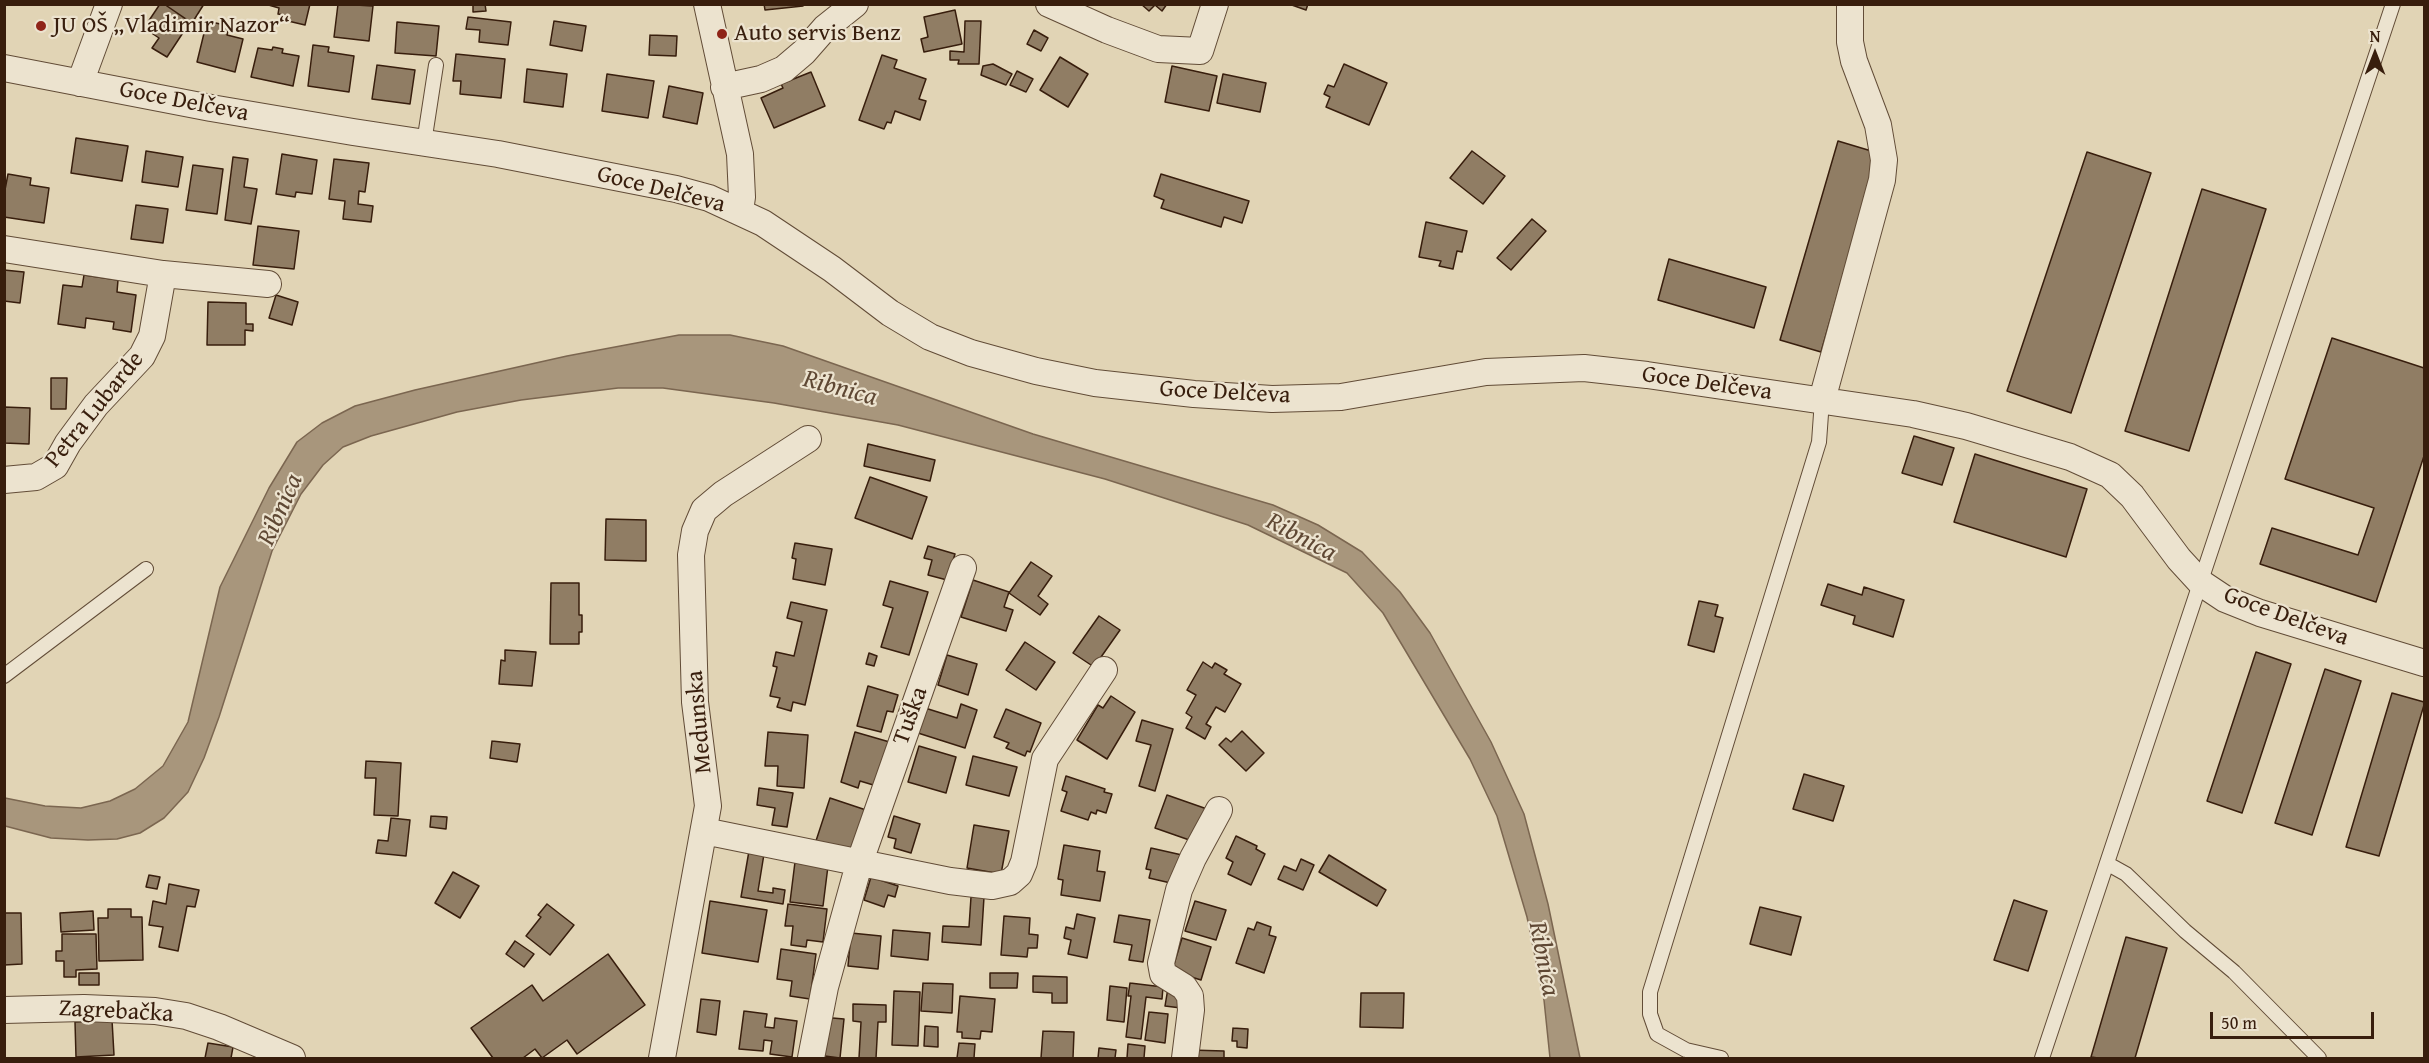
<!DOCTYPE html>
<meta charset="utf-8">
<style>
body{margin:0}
#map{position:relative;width:2429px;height:1063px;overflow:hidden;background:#e1d4b5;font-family:"Gentium Book Plus",serif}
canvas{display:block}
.frame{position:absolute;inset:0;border:6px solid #381e0d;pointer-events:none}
.north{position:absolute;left:2345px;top:24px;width:60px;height:60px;-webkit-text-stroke:4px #ece3cf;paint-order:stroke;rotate:0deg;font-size:16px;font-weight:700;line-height:24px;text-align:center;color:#381e0d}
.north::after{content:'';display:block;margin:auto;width:21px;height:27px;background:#381e0d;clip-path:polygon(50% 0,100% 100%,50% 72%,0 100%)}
.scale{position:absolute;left:2210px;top:1012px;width:164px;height:27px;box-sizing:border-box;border:3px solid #381e0d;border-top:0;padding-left:8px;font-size:18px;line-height:21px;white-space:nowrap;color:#381e0d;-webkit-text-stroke:4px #ece3cf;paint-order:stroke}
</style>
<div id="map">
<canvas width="2429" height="1063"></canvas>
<div class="frame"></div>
<div class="north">N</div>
<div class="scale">50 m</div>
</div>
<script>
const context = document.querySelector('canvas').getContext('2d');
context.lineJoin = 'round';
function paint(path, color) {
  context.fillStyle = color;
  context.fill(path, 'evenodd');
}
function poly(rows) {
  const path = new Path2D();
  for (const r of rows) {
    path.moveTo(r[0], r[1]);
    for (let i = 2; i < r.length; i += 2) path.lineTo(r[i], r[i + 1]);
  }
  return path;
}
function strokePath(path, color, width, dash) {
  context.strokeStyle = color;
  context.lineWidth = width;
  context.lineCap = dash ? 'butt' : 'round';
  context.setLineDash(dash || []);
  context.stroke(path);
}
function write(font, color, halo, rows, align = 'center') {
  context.font = font + ' "Gentium Book Plus",serif';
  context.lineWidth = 4.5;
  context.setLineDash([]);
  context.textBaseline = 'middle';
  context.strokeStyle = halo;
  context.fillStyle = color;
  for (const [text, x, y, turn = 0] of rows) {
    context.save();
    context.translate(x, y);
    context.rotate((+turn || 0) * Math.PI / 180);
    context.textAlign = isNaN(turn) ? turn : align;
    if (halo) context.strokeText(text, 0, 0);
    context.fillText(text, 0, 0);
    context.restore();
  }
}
const water = poly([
 [679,335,730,335,783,346,1033,434,1273,505,1318,525,1362,552,1400,592,1430,633,1491,742,1524,814,1548,904,1580,1058,1550,1058,1544,1000,1527,917,1497,816,1470,759,1383,613,1347,573,1248,525,1105,479,898,425,774,403,663,388,618,388,521,400,457,412,371,436,343,447,323,465,301,494,272,551,219,717,204,758,188,792,164,818,140,833,117,839,88,840,51,838,5,826,5,798,45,806,81,808,110,801,135,789,163,766,188,722,220,587,269,488,297,442,322,423,355,406,415,390,567,356,679,335]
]);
paint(water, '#a8967c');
strokePath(water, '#7b6650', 1.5);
const building = poly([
 [160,4,164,4,190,22,167,57,152,48,159,38,144,28,160,4],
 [164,4,204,4,192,23,164,4],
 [265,4,310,4,305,25,288,21,289,16,278,14,279,8,265,4],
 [338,4,373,6,369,41,334,37,338,4],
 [473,4,485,4,486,11,473,12,473,4],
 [764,4,803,4,803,6,765,10,764,4],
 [1141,4,1167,4,1162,11,1155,5,1149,11,1141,4],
 [1289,4,1308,4,1306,10,1289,4],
 [955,10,962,44,924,52,921,39,928,37,924,17,955,10],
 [468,17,511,22,508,45,479,42,480,30,466,29,468,17],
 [207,21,229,26,227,35,243,39,235,72,197,62,207,21],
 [554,21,586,26,582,51,550,45,554,21],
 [965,21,981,21,979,64,958,64,959,60,950,60,950,51,964,52,965,21],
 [397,22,439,26,436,56,395,53,397,22],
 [1034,30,1048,38,1041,51,1027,44,1034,30],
 [650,35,677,36,676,56,649,55,650,35],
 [313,45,329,47,328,52,354,56,349,92,308,86,313,45],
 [273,47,283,49,282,53,299,56,293,86,251,77,258,48,272,50,273,47],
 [456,54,505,59,501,98,460,94,461,81,453,81,456,54],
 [882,55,897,60,894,68,926,79,919,99,926,101,920,120,895,111,891,123,887,122,884,129,859,120,882,55],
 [1060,57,1088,74,1068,107,1040,90,1060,57],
 [993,64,1012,74,1006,85,981,75,983,66,993,64],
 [1344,64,1387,83,1369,125,1326,107,1330,97,1324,94,1328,85,1334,87,1344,64],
 [377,65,415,70,410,104,372,99,377,65],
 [1172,66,1217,76,1209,111,1165,102,1172,66],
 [527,69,567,74,563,107,524,102,527,69],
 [1017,71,1033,79,1026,92,1010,85,1017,71],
 [811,72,825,106,774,128,761,98,783,88,781,84,811,72],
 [607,74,654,81,648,118,602,111,607,74],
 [1223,74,1266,83,1260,112,1217,103,1223,74],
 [669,86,703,93,697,124,663,117,669,86],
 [76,138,128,146,122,181,71,173,76,138],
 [1838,141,1878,153,1821,352,1780,340,1838,141],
 [146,151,183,157,178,187,142,182,146,151],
 [1472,151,1505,176,1483,204,1450,178,1472,151],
 [2087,152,2151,173,2071,413,2007,391,2087,152],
 [282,154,317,160,312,194,296,192,295,197,276,194,282,154],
 [233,157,248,159,244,187,257,189,251,224,225,220,233,157],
 [334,159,369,163,365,192,359,191,358,204,373,206,371,222,343,219,345,201,329,199,334,159],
 [193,165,223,169,217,214,186,210,193,165],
 [8,174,31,178,30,185,49,188,44,223,4,217,4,195,8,174],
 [1161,174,1249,201,1242,223,1224,217,1221,227,1161,208,1164,200,1154,196,1161,174],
 [2202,189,2266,209,2189,451,2125,431,2202,189],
 [136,205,168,209,163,243,131,239,136,205],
 [1532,219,1546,231,1511,270,1497,258,1532,219],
 [1426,222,1467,231,1462,252,1457,251,1453,269,1439,266,1441,261,1419,257,1426,222],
 [258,226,299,231,294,269,253,265,258,226],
 [1669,259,1766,287,1754,328,1658,300,1669,259],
 [4,270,24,272,20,303,4,301,4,270],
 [84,275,118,280,117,292,136,295,131,332,113,329,114,322,86,318,85,328,58,324,63,285,82,287,84,275],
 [276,295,298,302,292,325,269,318,276,295],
 [208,302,246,303,246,324,253,324,253,331,245,330,245,345,207,345,208,302],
 [2332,338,2424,368,2424,456,2376,602,2260,564,2272,528,2358,555,2374,508,2285,479,2332,338],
 [51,378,67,378,66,409,51,409,51,378],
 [4,407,30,408,29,444,4,443,4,407],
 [1914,436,1954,448,1942,485,1902,473,1914,436],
 [868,444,935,460,930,481,864,466,868,444],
 [1975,454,2087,489,2066,557,1954,522,1975,454],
 [870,477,927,497,912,539,855,518,870,477],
 [606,519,646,520,646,561,605,560,606,519],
 [795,543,832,549,825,585,793,579,796,559,792,558,795,543],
 [928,546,955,554,947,580,928,575,932,560,924,558,928,546],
 [1031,562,1052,576,1038,596,1048,604,1040,615,1009,593,1031,562],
 [973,580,1009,592,1004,607,1013,610,1006,631,961,617,973,580],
 [890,581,928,592,909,655,881,647,893,608,883,605,890,581],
 [551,583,579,583,579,615,582,615,582,632,579,632,579,644,550,644,551,583],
 [1828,584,1862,595,1864,587,1904,600,1893,637,1853,624,1855,616,1821,605,1828,584],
 [1699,601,1718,605,1715,616,1723,618,1714,652,1688,645,1699,601],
 [791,602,827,610,805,705,793,702,791,711,777,707,780,698,770,696,777,667,773,666,776,652,794,656,802,622,787,618,791,602],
 [1099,616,1120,630,1094,667,1073,653,1099,616],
 [1025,642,1055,662,1036,690,1006,670,1025,642],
 [505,650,536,652,532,686,499,684,501,660,505,661,505,650],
 [2256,652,2291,664,2242,813,2207,801,2256,652],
 [869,653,877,656,874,666,866,664,869,653],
 [947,655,977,664,968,695,938,685,947,655],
 [1203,662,1212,668,1215,663,1227,670,1224,674,1241,684,1225,712,1216,707,1206,724,1211,727,1205,739,1186,728,1192,717,1186,713,1196,695,1187,690,1203,662],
 [2325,669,2361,681,2312,835,2275,823,2325,669],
 [868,686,898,695,893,712,887,711,881,732,857,726,868,686],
 [2392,693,2424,702,2424,705,2379,856,2346,847,2392,693],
 [1111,696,1135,712,1107,759,1077,740,1098,705,1103,708,1111,696],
 [961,704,977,710,965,748,918,733,925,708,957,718,961,704],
 [1006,709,1041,723,1030,752,1027,751,1025,756,1006,748,1009,743,994,737,1006,709],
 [1142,720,1173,729,1155,791,1139,786,1151,745,1136,741,1142,720],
 [1242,731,1264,753,1246,771,1219,745,1226,738,1231,742,1242,731],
 [768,732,808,735,804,788,777,786,778,766,765,766,768,732],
 [855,732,893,743,880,787,860,781,858,788,841,782,855,732],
 [492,741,520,744,517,762,490,758,492,741],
 [919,746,956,757,946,793,908,782,919,746],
 [973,756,1017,767,1009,796,966,785,973,756],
 [366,761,401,763,398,816,374,815,376,778,365,778,366,761],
 [1804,774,1844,786,1833,821,1793,809,1804,774],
 [1066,776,1105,789,1104,792,1112,794,1106,813,1097,810,1096,814,1091,812,1088,820,1061,811,1067,792,1062,790,1066,776],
 [759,788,793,793,787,827,772,825,775,808,757,805,759,788],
 [1167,795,1207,809,1195,842,1155,828,1167,795],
 [830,798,872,812,856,860,814,847,830,798],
 [431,816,447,817,446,829,430,827,431,816],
 [894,816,920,824,911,853,894,848,896,839,888,837,894,816],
 [391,818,410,820,406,856,376,853,378,840,388,841,391,818],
 [974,825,1009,831,1001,874,967,868,974,825],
 [1236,836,1257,846,1256,849,1265,854,1251,885,1228,874,1233,862,1226,858,1236,836],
 [1064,845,1100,851,1097,871,1105,872,1100,901,1061,895,1063,880,1058,879,1064,845],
 [1151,848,1182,855,1175,884,1149,878,1151,870,1146,869,1151,848],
 [749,851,764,854,758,891,773,893,773,888,785,890,783,904,741,897,749,851],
 [1329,855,1386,890,1377,906,1319,872,1329,855],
 [1301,859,1314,865,1303,890,1278,879,1284,866,1296,871,1301,859],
 [795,862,828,866,823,906,790,902,795,862],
 [453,872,479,886,460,918,435,903,453,872],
 [149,875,160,877,157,889,146,887,149,875],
 [871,877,898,886,895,897,888,895,884,907,864,900,871,877],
 [169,884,199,890,195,907,187,906,178,951,159,947,163,927,149,925,153,901,166,904,169,884],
 [971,897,984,897,981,945,942,942,943,926,969,927,971,897],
 [2014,900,2047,911,2028,971,1994,960,2014,900],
 [710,901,767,910,758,962,702,953,710,901],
 [1195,901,1226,910,1216,940,1185,931,1195,901],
 [547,904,574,925,550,955,526,936,541,917,538,915,547,904],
 [788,904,827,909,823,942,807,940,806,947,791,945,793,926,785,926,788,904],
 [1760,907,1801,917,1791,955,1750,944,1760,907],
 [108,909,131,909,131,917,142,917,143,960,99,961,98,918,108,918,108,909],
 [93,911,94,930,61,932,60,913,93,911],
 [4,913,21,913,22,964,4,965,4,913],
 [1077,914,1095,918,1087,958,1068,954,1071,940,1064,938,1066,927,1074,929,1077,914],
 [1119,915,1150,920,1143,962,1129,960,1132,945,1114,942,1119,915],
 [1004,916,1030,918,1029,934,1038,935,1037,948,1028,948,1027,957,1001,955,1004,916],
 [1257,922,1271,927,1269,935,1276,937,1264,973,1236,963,1248,928,1254,930,1257,922],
 [893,930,930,933,928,960,891,956,893,930],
 [851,933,881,936,878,969,848,966,851,933],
 [62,934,96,934,97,969,76,970,76,977,64,977,64,961,56,961,56,951,62,951,62,934],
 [2126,937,2167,948,2135,1058,2098,1058,2091,1057,2126,937],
 [1182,938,1211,947,1201,980,1172,971,1182,938],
 [515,941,534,954,524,967,506,954,515,941],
 [781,949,816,954,810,999,790,996,792,981,777,979,781,949],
 [608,954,645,1005,577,1054,567,1040,542,1058,535,1049,523,1058,493,1058,471,1028,532,985,543,1001,608,954],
 [79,973,99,973,99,985,79,985,79,973],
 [990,973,1018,973,1017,988,990,988,990,973],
 [1033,976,1067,977,1067,1003,1052,1003,1052,993,1033,992,1033,976],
 [923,983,953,984,952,1013,921,1011,923,983],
 [1130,983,1163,987,1162,999,1146,997,1141,1039,1126,1037,1131,996,1128,996,1130,983],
 [1110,986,1127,988,1124,1022,1107,1020,1110,986],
 [1168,988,1184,991,1181,1008,1165,1006,1168,988],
 [894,991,920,992,918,1046,892,1045,894,991],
 [1361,993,1404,993,1403,1028,1360,1027,1361,993],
 [960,996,995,999,992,1032,981,1031,980,1039,962,1038,962,1032,957,1032,960,996],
 [701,999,720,1001,716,1035,697,1032,701,999],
 [853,1004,886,1005,886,1022,878,1022,876,1058,859,1058,861,1022,853,1021,853,1004],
 [744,1011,767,1014,765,1027,774,1028,775,1018,797,1021,792,1057,770,1054,772,1041,764,1040,763,1051,739,1049,744,1011],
 [1149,1012,1168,1014,1165,1043,1145,1040,1149,1012],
 [821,1017,844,1019,840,1058,817,1055,821,1017],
 [112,1020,114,1055,76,1057,75,1022,112,1020],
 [925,1026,938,1027,938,1047,924,1046,925,1026],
 [1233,1028,1248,1029,1247,1048,1237,1047,1237,1041,1232,1041,1233,1028],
 [1043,1031,1074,1032,1073,1058,1041,1058,1043,1031],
 [208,1043,233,1047,231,1058,205,1058,208,1043],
 [959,1043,975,1044,974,1058,957,1058,959,1043],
 [1128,1044,1145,1046,1144,1058,1127,1058,1128,1044],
 [1099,1048,1116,1050,1115,1058,1098,1058,1099,1048],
 [1190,1050,1224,1051,1224,1058,1189,1058,1190,1050]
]);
paint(building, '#907d64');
strokePath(building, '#381e0d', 1.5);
const lane = poly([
 [424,143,436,65],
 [4,676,146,569],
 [2108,864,2126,874,2185,931,2234,972,2319,1058],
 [1721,1058,1686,1050,1657,1034,1650,1014,1650,992,1819,442,1822,400],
 [2042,1058,2393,4]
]);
const street = poly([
 [707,4,740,154,742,197,740,211],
 [1049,4,1107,30,1158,49,1200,51,1215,4],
 [4,68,211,108,353,132,498,154,676,189,709,198,763,223,832,269,890,313,930,337,971,353,1036,371,1095,383,1194,394,1272,399,1341,397,1486,372,1584,368,1647,375,1913,414,1966,426,2070,457,2110,475,2132,496,2179,559,2201,583,2225,599,2260,613,2424,663],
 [80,83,109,4],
 [724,87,761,79,784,69,804,52,825,28,855,4],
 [4,249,163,274,268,284],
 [1822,400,1882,180,1884,160,1878,125,1854,61,1850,42,1850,4],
 [4,480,36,477,55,466,68,443,96,405,142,356,152,336,163,274],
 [704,831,950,881,992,886,1010,882,1019,874,1024,862,1045,759,1104,670],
 [4,1010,84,1008,155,1011,186,1016,219,1027,292,1058],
 [662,1058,708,806,695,702,691,555,695,531,704,510,723,494,808,439],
 [811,1058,825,987,859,864,963,568],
 [1185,1058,1191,1010,1190,996,1184,987,1163,974,1161,963,1179,890,1193,858,1219,810]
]);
strokePath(lane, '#624c37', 16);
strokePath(street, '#624c37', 28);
strokePath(lane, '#ece3cf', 14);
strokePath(street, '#ece3cf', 26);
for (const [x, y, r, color] of [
 [41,26,6,"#8f2418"],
 [722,34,6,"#8f2418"]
]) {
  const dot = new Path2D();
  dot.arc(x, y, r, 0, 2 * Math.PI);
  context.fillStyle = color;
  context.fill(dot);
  strokePath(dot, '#ece3cf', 2);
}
write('24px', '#381e0d', '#ece3cf', [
 ["JU OŠ „Vladimir Nazor“",53,26],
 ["Auto servis Benz",734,34]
], 'left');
write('24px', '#381e0d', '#ece3cf', [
 ["Goce Delčeva",184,102,11],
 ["Goce Delčeva",661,190,14],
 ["Goce Delčeva",1707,384,8],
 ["Goce Delčeva",1225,393,3],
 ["Petra Lubarde",95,410,-51],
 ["Goce Delčeva",2286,617,20],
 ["Tuška",911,716,-70],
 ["Medunska",700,722,-95],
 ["Zagrebačka",116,1012,3]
]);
write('italic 26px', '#5f4834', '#ece3cf', [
 ["Ribnica",840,389,15],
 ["Ribnica",281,510,-66],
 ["Ribnica",1301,538,28],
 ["Ribnica",1543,959,79]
]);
</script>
